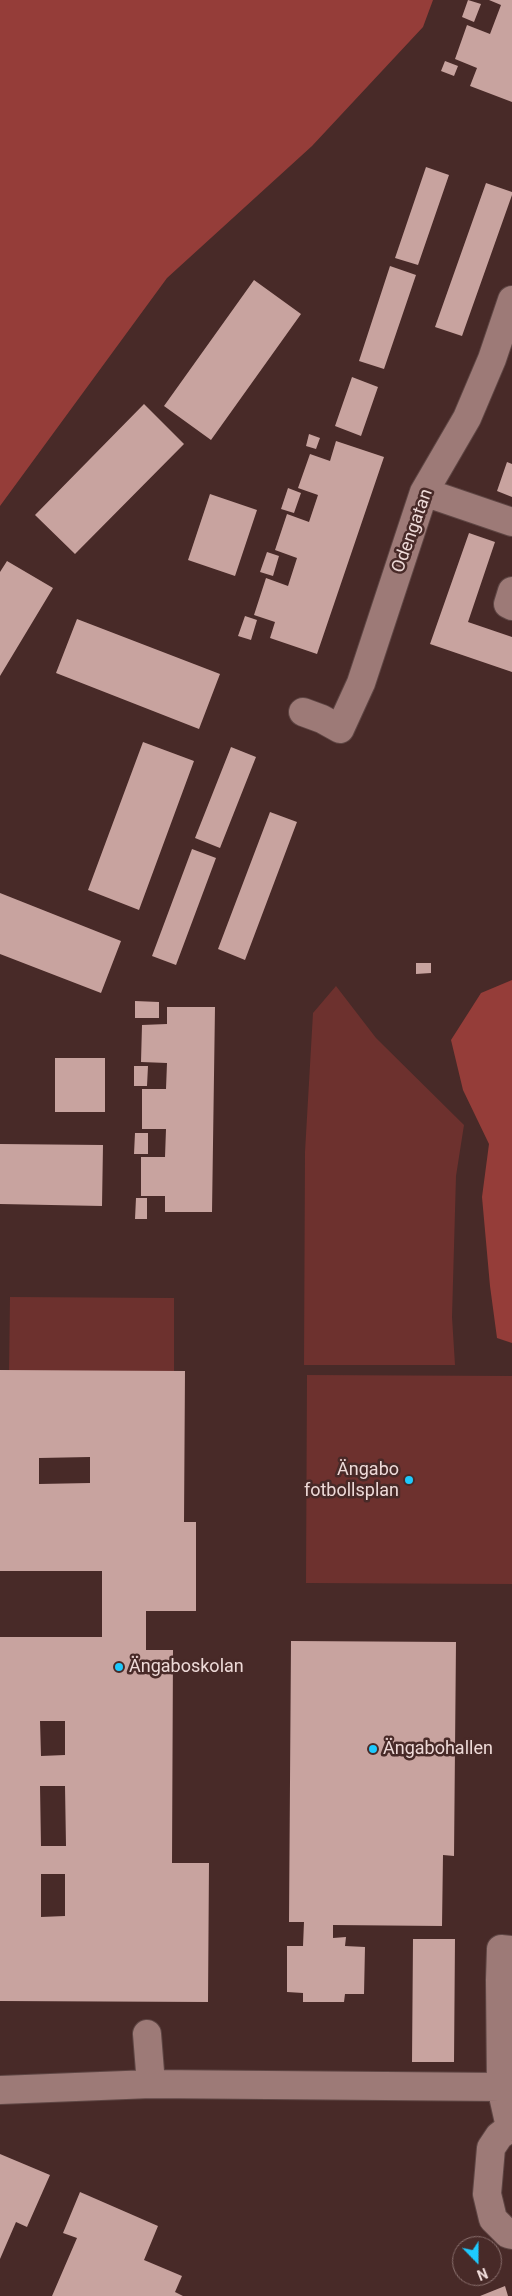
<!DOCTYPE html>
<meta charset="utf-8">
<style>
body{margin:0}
#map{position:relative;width:512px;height:2296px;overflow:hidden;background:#482a28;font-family:Roboto,sans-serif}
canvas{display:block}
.north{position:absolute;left:452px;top:2236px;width:50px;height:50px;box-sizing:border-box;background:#482a28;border:1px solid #8a706e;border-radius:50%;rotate:158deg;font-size:14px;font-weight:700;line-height:20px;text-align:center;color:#eedad8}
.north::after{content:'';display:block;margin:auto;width:18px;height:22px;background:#1ec9fd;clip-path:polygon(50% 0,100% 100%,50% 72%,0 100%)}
</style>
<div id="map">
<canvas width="512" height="2296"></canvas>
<div class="north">N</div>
</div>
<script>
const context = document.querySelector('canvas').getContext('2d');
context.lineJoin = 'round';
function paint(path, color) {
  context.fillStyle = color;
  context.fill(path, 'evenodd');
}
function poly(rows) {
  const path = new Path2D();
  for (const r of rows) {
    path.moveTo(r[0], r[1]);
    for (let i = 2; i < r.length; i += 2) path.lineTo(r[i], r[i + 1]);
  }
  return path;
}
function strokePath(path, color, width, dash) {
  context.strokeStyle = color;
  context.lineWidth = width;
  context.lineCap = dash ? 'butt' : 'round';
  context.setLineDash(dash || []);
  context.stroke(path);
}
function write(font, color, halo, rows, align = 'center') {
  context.font = font + ' Roboto,sans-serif';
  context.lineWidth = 5;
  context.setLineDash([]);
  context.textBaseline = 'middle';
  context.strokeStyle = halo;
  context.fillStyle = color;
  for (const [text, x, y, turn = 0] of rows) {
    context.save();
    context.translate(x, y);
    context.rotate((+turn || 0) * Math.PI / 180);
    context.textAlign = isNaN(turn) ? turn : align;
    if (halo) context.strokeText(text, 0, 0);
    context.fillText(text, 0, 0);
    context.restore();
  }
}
paint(poly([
 [336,986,376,1038,464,1125,456,1176,452,1317,455,1365,304,1365,305,1152,313,1013],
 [10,1297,174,1298,174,1374,9,1373],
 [307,1375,512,1376,512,1584,306,1583]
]), '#6d312e');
paint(poly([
 [0,0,433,0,423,27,312,146,167,278,0,506],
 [512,980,512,1343,497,1338,490,1286,482,1197,489,1144,463,1090,451,1040,481,993]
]), '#953d39');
paint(poly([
 [468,0,481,4,474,22,462,17],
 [489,0,512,0,512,102,470,86,477,68,455,59,467,25,490,34,501,5],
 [445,61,458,66,454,76,441,71],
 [426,167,449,175,418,265,395,258],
 [486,183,512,192,512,195,462,336,435,327],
 [390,266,416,275,384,369,359,361],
 [254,280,301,314,211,440,164,406],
 [352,377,378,387,361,436,335,426],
 [144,404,184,444,75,554,35,515],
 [309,434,320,438,316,449,306,446],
 [336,441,384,457,317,654,270,638,275,622,254,615,266,578,288,586,297,558,275,550,287,514,309,522,318,495,298,488,310,454,330,461],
 [507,462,512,464,512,497,497,491],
 [288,488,301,493,294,513,281,509],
 [210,494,257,510,235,576,188,560],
 [469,533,495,542,468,622,512,637,512,672,430,644],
 [267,552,279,556,273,576,260,572],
 [7,561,53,588,0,676,0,572],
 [245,616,257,620,251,640,238,636],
 [77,619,220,674,199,729,56,673],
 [143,742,194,761,139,910,88,890],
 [231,747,256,757,220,848,195,838],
 [270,812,297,822,245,960,218,949],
 [192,849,216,858,176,965,152,956],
 [0,893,121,941,101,993,0,954],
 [416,963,431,963,431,973,416,974],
 [135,1001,159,1002,159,1018,135,1018],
 [167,1007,215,1007,212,1212,165,1212,165,1196,141,1196,141,1157,165,1157,166,1129,142,1129,142,1089,166,1089,167,1063,141,1062,142,1025,167,1024],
 [55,1058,105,1058,105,1112,55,1112],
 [134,1066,148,1066,147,1086,134,1086],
 [135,1133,148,1133,148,1154,134,1154],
 [0,1144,103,1145,102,1206,0,1204],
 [136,1198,147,1198,147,1219,135,1219],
 [0,1370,185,1371,184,1522,196,1522,196,1611,146,1611,146,1650,173,1650,172,1863,209,1863,208,2002,0,2001,0,1637,102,1637,102,1571,0,1571],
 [90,1457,90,1483,39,1484,39,1458],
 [40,1721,65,1721,65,1755,41,1756],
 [40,1786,65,1786,66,1846,41,1846],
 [41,1874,65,1874,65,1916,41,1917],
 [291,1641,456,1642,454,1856,443,1855,442,1926,333,1925,333,1938,346,1937,345,1946,365,1947,364,1994,345,1994,344,2002,303,2002,303,1993,287,1992,287,1946,303,1946,304,1922,289,1922],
 [413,1939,455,1939,454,2062,412,2062],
 [0,2154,50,2175,27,2227,16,2222,0,2259],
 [80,2192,158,2226,144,2260,182,2276,175,2292,183,2296,52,2296,77,2238,63,2233],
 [505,2286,508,2296,480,2296]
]), '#c8a39f');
const minor = poly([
 [424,492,512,522],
 [512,591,508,604,512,606],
 [303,712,322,719,340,729,361,683,424,492,467,418,492,359,512,300],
 [147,2034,151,2084],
 [0,2090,151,2084,501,2087],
 [512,2126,499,2136,491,2148,487,2194,493,2219,508,2234,512,2235],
 [510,2127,501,2087,500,1980,501,1949,512,1950]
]);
strokePath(minor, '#5f4644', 30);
strokePath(minor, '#9d7a77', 28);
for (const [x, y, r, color] of [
 [409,1480,5,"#1ec9fd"],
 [119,1667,5,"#1ec9fd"],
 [373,1749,5,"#1ec9fd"]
]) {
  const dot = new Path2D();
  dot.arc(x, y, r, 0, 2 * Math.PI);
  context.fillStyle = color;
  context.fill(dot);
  strokePath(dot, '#482a28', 2);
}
write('18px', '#eedad8', '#482a28', [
 ["Odengatan",413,531,-70]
]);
write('18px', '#eedad8', '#482a28', [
 ["Ängabo",399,1470,"right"],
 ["fotbollsplan",399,1491,"right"],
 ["Ängaboskolan",129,1667],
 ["Ängabohallen",383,1749]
], 'left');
</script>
